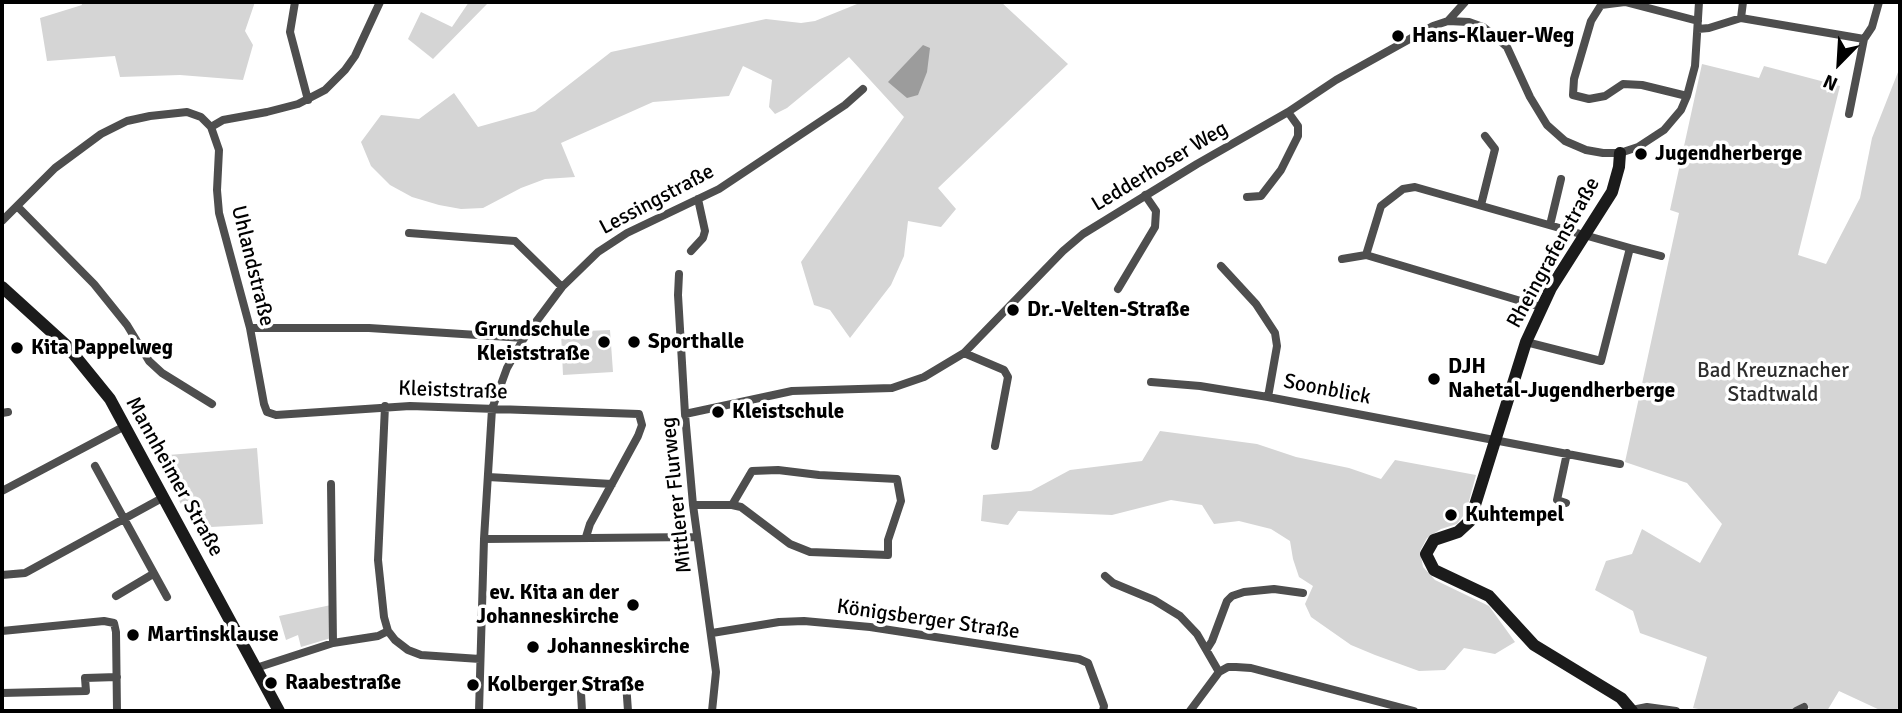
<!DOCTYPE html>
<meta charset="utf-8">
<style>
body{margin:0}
#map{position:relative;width:1902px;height:713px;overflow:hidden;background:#fff;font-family:Signika,sans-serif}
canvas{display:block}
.frame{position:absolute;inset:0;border:4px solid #000;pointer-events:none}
.north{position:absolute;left:1804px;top:28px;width:70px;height:70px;-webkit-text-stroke:5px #fff;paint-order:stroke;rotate:204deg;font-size:19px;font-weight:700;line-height:28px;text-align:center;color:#000}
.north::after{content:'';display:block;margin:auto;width:24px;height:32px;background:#000;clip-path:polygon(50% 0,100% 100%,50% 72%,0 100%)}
</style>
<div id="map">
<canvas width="1902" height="713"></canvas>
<div class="frame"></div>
<div class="north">N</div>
</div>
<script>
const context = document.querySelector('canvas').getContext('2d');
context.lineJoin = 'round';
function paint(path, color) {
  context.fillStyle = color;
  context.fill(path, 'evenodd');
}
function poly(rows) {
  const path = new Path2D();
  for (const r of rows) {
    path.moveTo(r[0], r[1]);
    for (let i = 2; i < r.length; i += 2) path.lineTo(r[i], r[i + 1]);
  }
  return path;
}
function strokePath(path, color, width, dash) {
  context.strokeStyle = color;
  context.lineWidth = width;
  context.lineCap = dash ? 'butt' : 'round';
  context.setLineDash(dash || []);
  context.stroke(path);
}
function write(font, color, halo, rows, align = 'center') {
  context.font = font + ' Signika,sans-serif';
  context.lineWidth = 7;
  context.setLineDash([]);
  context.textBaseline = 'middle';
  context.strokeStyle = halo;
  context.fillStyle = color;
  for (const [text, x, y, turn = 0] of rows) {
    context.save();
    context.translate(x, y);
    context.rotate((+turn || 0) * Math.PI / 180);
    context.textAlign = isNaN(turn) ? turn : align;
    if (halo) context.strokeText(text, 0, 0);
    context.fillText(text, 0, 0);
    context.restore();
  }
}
paint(poly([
 [81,2,255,2,245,31,253,45,243,80,180,75,120,77,115,56,47,61,40,18,82,5],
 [469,2,489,2,433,59,408,39,421,12,452,27],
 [862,2,1001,2,1068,64,938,188,956,209,941,227,908,221,904,256,891,285,850,338,830,310,814,305,801,262,904,117,849,57,787,108,775,114,769,107,772,80,743,66,729,96,653,102,561,143,575,177,545,179,521,188,483,208,461,209,439,205,412,197,390,185,371,166,361,142,381,115,419,119,454,93,478,127,535,111,611,52,766,19,801,23,815,21],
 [1702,64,1759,78,1764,66,1840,86,1798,255,1826,264,1860,198,1872,138,1900,67,1900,700,1897,711,1882,711,1839,691,1827,711,1812,711,1803,703,1790,711,1709,711,1693,708,1707,657,1640,633,1633,611,1595,590,1606,561,1632,554,1642,529,1700,563,1722,524,1687,483,1625,462,1679,213,1670,210],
 [610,330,613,372,563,375,561,332],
 [1160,431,1257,444,1296,457,1349,468,1381,479,1395,460,1476,475,1466,512,1457,524,1441,529,1427,538,1420,551,1423,567,1435,580,1489,606,1515,642,1495,654,1464,648,1445,670,1419,671,1375,655,1351,645,1311,617,1305,604,1313,586,1299,577,1293,559,1290,541,1271,529,1239,521,1214,524,1202,505,1171,500,1112,515,1018,511,1008,525,981,521,983,495,1031,491,1070,470,1142,461],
 [257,448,263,524,194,528,155,456],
 [331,605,331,638,301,647,298,635,286,640,279,616]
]), '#d5d5d5');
paint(poly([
 [923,45,930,48,927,72,918,95,907,98,888,82]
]), '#9c9c9c');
strokePath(poly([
 [295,2,290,32,308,100],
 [1743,2,1741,18,1864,39],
 [1448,21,1465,2],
 [1698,29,1709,28,1741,18],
 [1687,96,1642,85,1623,84,1605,96,1589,99,1573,95,1574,79,1591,21,1601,5,1625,2,1698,21],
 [1849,114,1864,39,1872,27,1879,2],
 [211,127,223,120,267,112,298,104,325,90,345,70,355,56,380,2],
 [1247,197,1261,196,1281,170,1298,136,1298,126,1288,112],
 [1481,205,1495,149,1485,136],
 [17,206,94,284,127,325,149,361,162,373,212,404],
 [2,221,55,168,101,134,127,121,150,116,187,112,201,117,211,127,219,150,217,190,219,213,250,328,264,404,267,412,276,415,410,406,639,414,642,425,638,436,590,524,586,537],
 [1550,225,1561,179],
 [409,233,515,241,562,287],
 [1630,248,1661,256],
 [691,251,703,238,705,231,698,199],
 [1366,255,1381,206,1403,189,1415,187,1630,248,1601,361,1526,342],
 [1342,259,1366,255,1541,307],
 [1221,266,1256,304,1275,333,1277,346,1268,397],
 [679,274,678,295,685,414,693,505,716,672,712,711],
 [1118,289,1155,227,1156,211,1145,195],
 [250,328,369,328,524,338],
 [964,353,1004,370,1008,377,995,446],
 [1151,382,1200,386,1268,397,1620,464],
 [385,406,378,560,384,617,388,631],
 [2,413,8,412],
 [685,414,792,391,892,388,924,377,964,353,1063,251,1083,234,1197,164,1288,112,1336,80,1433,26,1448,21,1469,22,1483,27,1496,37,1507,47,1530,97,1547,125,1565,141,1586,150,1603,153,1620,153,1638,147,1664,130,1681,110,1687,96,1695,66,1699,2],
 [95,466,167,597],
 [488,477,612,484],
 [331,484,333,643],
 [2,491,125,426],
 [1566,503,1557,500,1567,453],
 [693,505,732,505,741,507,790,544,810,552,888,555,888,540,901,501,897,479,819,475,778,470,752,471,732,505],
 [484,539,697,537],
 [2,575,25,573,164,497],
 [1105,576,1113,583,1154,600,1180,616,1197,634,1219,672],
 [116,596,153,574],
 [2,631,104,621,114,623,116,632,117,711],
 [712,633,779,622,804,621,870,627,1079,659,1088,663,1104,706,1103,711],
 [1207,649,1212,641,1227,601,1232,596,1244,592,1274,589,1303,593],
 [256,668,333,643,378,636,388,631,395,640,408,650,421,655,480,659],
 [626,683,628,711],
 [2,693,86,691,85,678,117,677],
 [581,693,582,711],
 [1632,710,1647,707,1676,711],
 [479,711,484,539,492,409,507,368,524,338,562,287,598,252,627,233,719,189,845,105,863,89],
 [1190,711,1219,672,1228,667,1236,667,1251,668,1414,711],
 [1796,711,1804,707]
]), '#4e4e4e', 8);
strokePath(poly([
 [1620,153,1619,167,1612,192,1551,288,1526,342,1470,521,1458,532,1434,540,1426,554,1434,570,1489,596,1534,645,1621,698,1632,711],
 [2,287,67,346,110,399,279,711]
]), '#1b1b1b', 12);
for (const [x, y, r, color] of [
 [1398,36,7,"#000"],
 [1641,154,7,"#000"],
 [1013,310,7,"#000"],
 [604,342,7,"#000"],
 [634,342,7,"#000"],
 [17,348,7,"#000"],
 [1434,379,7,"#000"],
 [718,412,7,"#000"],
 [1451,515,7,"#000"],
 [633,605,7,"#000"],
 [133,635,7,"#000"],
 [533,647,7,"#000"],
 [271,683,7,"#000"],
 [473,685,7,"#000"]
]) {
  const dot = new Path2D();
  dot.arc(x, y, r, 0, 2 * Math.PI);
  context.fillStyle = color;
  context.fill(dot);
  strokePath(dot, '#fff', 2.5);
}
write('bold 21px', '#000', '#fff', [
 ["Hans-Klauer-Weg",1412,36],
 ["Jugendherberge",1655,154],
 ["Dr.-Velten-Straße",1027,310],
 ["Grundschule",590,330,"right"],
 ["Kleiststraße",590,354,"right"],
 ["Sporthalle",648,342],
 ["Kita Pappelweg",31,348],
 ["DJH",1448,367],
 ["Nahetal-Jugendherberge",1448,391],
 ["Kleistschule",732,412],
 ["Kuhtempel",1465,515],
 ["ev. Kita an der",619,593,"right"],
 ["Johanneskirche",619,617,"right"],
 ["Martinsklause",147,635],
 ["Johanneskirche",547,647],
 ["Raabestraße",285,683],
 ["Kolberger Straße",487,685]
], 'left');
write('21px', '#000', '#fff', [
 ["Ledderhoser Weg",1160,167,-31],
 ["Lessingstraße",657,200,-28],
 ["Rheingrafenstraße",1554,253,-61],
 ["Uhlandstraße",252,266,76],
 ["Soonblick",1327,390,11],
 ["Kleiststraße",453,391,2],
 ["Mannheimer Straße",174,477,61],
 ["Mittlerer Flurweg",677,495,-96],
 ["Königsberger Straße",928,620,8]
]);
write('21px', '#2c2c2c', '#fff', [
 ["Bad Kreuznacher",1773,371],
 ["Stadtwald",1773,395]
]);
</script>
